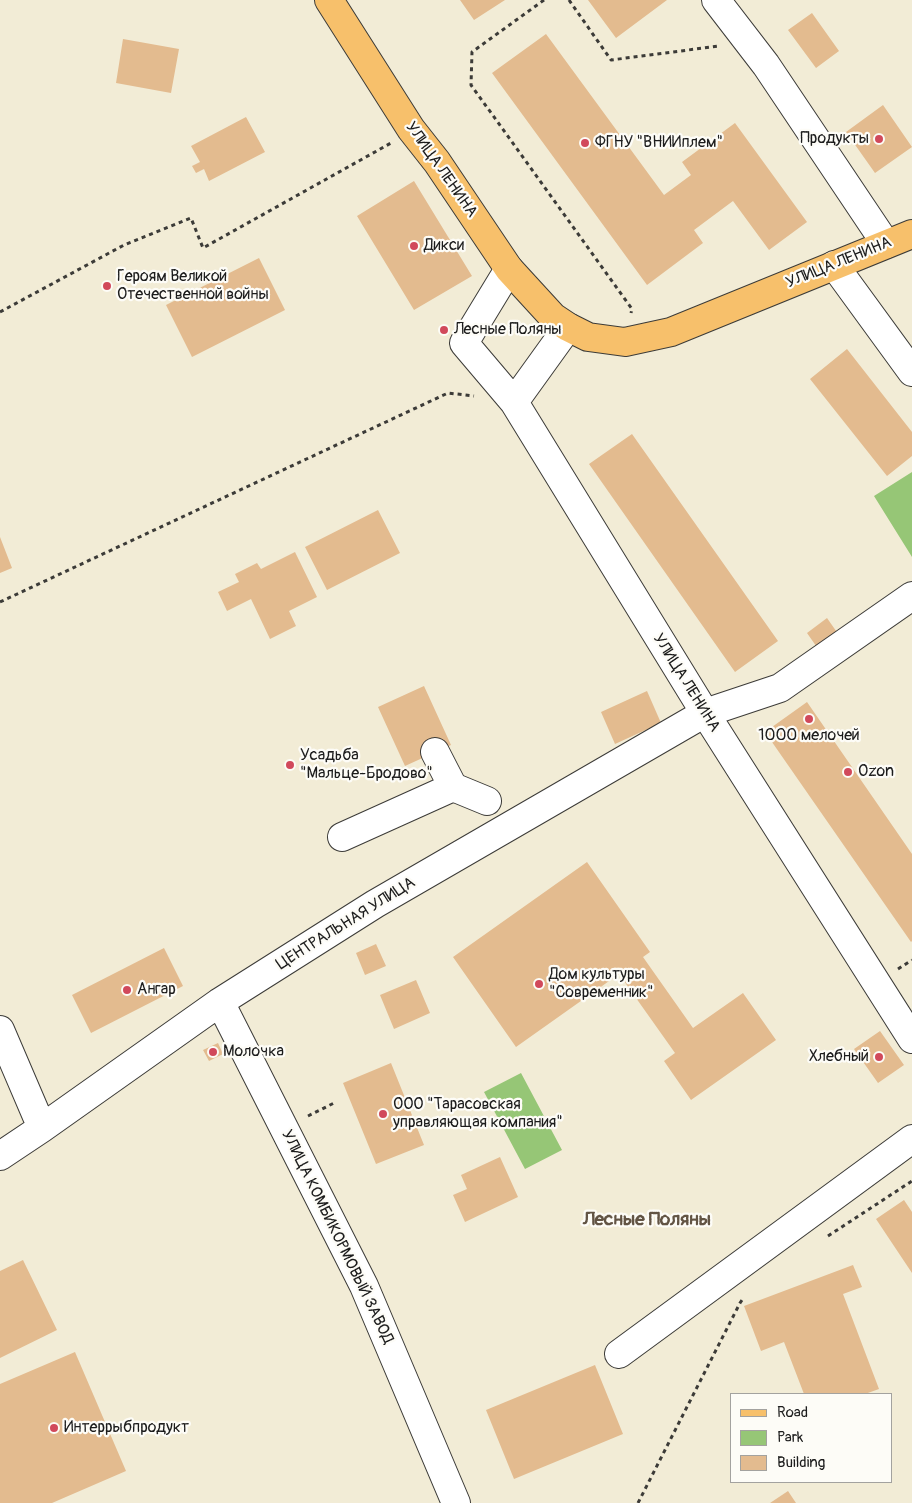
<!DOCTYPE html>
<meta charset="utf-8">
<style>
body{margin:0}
#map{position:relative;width:912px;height:1503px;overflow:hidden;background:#f2ecd6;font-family:Pangolin,sans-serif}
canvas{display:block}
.legend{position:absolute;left:730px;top:1393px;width:162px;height:90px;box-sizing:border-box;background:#fdfcf7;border:1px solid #a3a29f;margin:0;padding:6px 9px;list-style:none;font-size:15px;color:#1c1c1c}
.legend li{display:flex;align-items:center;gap:10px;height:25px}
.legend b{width:25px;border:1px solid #a3a29f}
</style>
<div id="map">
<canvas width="912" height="1503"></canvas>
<ul class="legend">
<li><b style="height:6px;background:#f7c06b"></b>Road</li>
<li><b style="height:14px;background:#96c676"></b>Park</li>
<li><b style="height:14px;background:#e3bb8f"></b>Building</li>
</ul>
</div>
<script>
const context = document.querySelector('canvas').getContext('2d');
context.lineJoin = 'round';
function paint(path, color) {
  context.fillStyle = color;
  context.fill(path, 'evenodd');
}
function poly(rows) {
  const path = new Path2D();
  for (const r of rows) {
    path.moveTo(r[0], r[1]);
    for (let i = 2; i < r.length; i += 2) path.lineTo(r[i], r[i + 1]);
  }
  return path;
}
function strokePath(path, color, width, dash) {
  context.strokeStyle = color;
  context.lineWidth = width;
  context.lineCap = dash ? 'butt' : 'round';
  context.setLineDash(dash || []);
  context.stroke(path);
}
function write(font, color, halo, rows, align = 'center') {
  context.font = font + ' Pangolin,sans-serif';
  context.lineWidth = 4.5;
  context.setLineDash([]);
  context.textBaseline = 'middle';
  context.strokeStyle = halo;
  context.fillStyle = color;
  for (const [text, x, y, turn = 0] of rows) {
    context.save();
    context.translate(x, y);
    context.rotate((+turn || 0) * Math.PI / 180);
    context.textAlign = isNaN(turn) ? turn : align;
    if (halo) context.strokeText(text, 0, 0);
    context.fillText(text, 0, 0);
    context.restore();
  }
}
paint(poly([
 [912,472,912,557,874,496],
 [521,1073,562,1150,525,1169,484,1092]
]), '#96c676');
paint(poly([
 [460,0,505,0,474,20],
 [588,0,667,0,616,38],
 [812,13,839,51,816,68,788,30],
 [546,34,664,195,691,175,682,162,735,123,807,222,769,250,733,201,694,230,703,243,647,285,492,73],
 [123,39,179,49,171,93,116,83],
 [883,105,912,147,875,173,846,132],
 [246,117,265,152,209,181,204,169,196,173,192,166,200,162,191,146],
 [414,181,472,276,414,310,357,216],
 [259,258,285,310,192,357,166,305],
 [847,349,912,432,912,456,887,476,810,379],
 [632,434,778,641,735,672,589,464],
 [378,510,400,553,327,590,305,547],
 [0,537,12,568,0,573],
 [295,552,317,597,289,611,296,626,270,639,251,599,227,611,218,592,239,582,235,574,257,563,261,569],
 [827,618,841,638,821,653,807,633],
 [424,686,451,745,405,766,378,707],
 [647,691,661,723,615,744,601,712],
 [807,702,912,854,912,941,911,942,765,732],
 [587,862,650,952,643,957,693,1028,743,993,776,1040,691,1100,664,1061,675,1053,619,974,516,1047,453,957],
 [376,944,386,966,365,975,356,953],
 [164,948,183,986,91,1033,72,995],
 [416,980,430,1013,394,1029,380,995],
 [880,1031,904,1065,878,1083,854,1049],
 [218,1043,223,1054,209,1061,203,1050],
 [391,1063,424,1145,376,1164,343,1083],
 [500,1157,518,1197,465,1222,453,1195,467,1189,461,1175],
 [904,1200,912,1212,912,1273,876,1219],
 [23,1260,57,1330,0,1358,0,1271],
 [853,1265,862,1287,843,1294,879,1389,865,1394,804,1394,784,1342,761,1351,744,1306],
 [75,1352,126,1471,52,1503,0,1503,0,1384],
 [595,1365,623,1434,514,1479,486,1410],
 [788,1491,796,1503,770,1503]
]), '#e3bb8f');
const minor = poly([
 [716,0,766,65,886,244],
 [834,265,912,372],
 [509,269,464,343,514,402,705,713,912,1039],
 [514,402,568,327],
 [435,752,453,787,487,801],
 [342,837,453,787],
 [220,1002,364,1286,456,1503],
 [0,1030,42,1128],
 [0,1156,42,1128,220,1002,375,904,705,713,780,688,912,596],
 [619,1354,912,1139]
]);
const major = poly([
 [329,0,411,129,437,162,509,269,553,317,568,327,588,337,625,342,671,332,912,234]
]);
strokePath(minor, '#3c3b38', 30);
strokePath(major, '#3c3b38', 30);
strokePath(poly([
 [544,0,472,52,471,85,632,309,631,313],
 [569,0,611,60,719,46],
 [0,312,124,245,191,218,203,248,391,143],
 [0,602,448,393,474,396],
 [898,969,912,960],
 [308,1116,336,1102],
 [828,1236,912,1181],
 [638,1503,740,1303,744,1297]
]), '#3c3b38', 3, [4, 4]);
strokePath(minor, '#fff', 28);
strokePath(major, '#f7c06b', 28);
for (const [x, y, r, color] of [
 [879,139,5,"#d1495b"],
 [585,143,5,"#d1495b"],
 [414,246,5,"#d1495b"],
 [107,286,5,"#d1495b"],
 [444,330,5,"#d1495b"],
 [809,719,5,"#d1495b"],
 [290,765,5,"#d1495b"],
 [848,772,5,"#d1495b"],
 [539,984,5,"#d1495b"],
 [127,990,5,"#d1495b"],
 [213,1052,5,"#d1495b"],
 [879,1057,5,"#d1495b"],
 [383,1114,5,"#d1495b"],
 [54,1428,5,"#d1495b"]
]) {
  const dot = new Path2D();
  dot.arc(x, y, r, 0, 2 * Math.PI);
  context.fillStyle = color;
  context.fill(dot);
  strokePath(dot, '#fdfcf7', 2);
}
write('16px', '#1c1c1c', '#fdfcf7', [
 ["Продукты",869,139,"right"],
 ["ФГНУ \"ВНИИплем\"",595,143],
 ["Дикси",424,246],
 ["Героям Великой",117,277],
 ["Отечественной войны",117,295],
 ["Лесные Поляны",454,330],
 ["1000 мелочей",809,736,"center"],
 ["Усадьба",300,756],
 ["\"Мальце-Бродово\"",300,774],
 ["Ozon",858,772],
 ["Дом культуры",549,975],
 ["\"Современник\"",549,993],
 ["Ангар",137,990],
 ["Молочка",223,1052],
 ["Хлебный",869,1057,"right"],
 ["ООО \"Тарасовская",393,1105],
 ["управляющая компания\"",393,1123],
 ["Интеррыбпродукт",64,1428]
], 'left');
write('16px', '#1c1c1c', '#fdfcf7', [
 ["УЛИЦА ЛЕНИНА",441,170,55],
 ["УЛИЦА ЛЕНИНА",839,263,-22],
 ["УЛИЦА ЛЕНИНА",686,683,58],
 ["ЦЕНТРАЛЬНАЯ УЛИЦА",346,924,-32],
 ["УЛИЦА КОМБИКОРМОВЫЙ ЗАВОД",337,1237,64]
]);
write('bold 19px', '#625444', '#fdfcf7', [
 ["Лесные Поляны",647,1220]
]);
</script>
